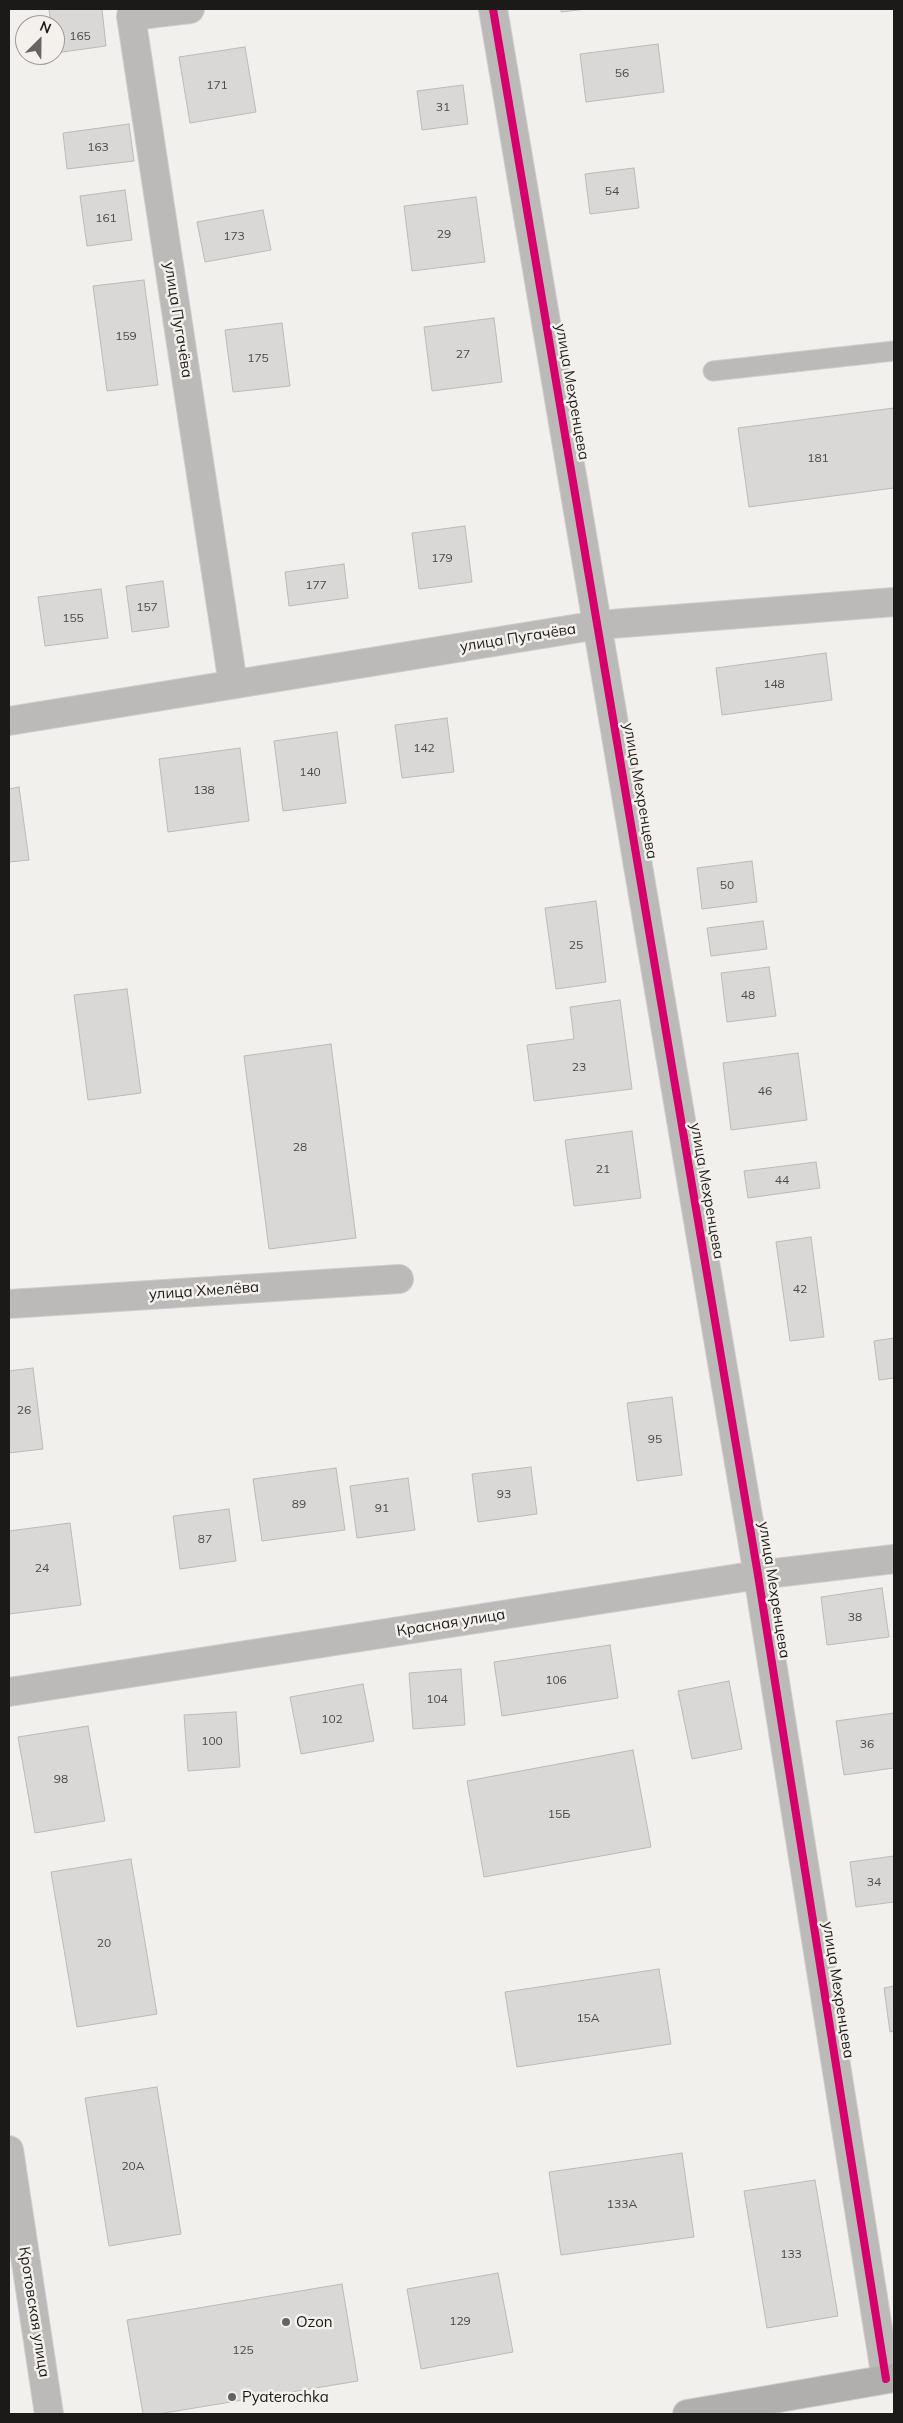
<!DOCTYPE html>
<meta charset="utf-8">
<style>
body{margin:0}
#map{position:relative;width:903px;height:2423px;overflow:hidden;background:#f2f0ed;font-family:Mulish,sans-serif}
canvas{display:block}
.frame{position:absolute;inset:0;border:10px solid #1b1a19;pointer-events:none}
.north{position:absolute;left:15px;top:15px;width:50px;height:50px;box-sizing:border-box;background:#f4f0eb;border:1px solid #9d9a97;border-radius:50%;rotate:23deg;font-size:14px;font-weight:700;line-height:20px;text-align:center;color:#1b1a19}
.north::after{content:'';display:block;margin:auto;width:18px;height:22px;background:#666563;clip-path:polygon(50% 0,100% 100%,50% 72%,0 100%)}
</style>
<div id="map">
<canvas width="903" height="2423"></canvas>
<div class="frame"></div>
<div class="north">N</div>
</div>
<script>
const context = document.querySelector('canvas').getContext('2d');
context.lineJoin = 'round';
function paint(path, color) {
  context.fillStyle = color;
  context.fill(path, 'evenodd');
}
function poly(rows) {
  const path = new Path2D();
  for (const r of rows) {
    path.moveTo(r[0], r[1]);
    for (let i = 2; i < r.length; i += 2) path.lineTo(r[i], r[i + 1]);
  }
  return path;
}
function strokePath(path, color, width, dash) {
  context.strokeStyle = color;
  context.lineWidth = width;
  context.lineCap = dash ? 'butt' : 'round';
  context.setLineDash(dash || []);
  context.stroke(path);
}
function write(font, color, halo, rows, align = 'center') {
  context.font = font + ' Mulish,sans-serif';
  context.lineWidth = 5;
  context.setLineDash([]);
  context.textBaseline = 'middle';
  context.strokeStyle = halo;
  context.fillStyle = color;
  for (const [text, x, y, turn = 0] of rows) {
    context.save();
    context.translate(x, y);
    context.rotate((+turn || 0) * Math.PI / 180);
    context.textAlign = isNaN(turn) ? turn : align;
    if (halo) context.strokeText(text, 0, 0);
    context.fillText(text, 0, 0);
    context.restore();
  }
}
const building = poly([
 [49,9,102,9,106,46,55,53,55,25,51,25,49,9],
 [561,9,587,9,561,12,561,9],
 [658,44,664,92,586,102,580,54,658,44],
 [245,47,256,112,190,123,179,57,245,47],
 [463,85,468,124,422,130,417,91,463,85],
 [129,124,134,161,67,169,63,133,129,124],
 [634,168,639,208,590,214,585,174,634,168],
 [125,190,132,240,87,246,80,196,125,190],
 [476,197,485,262,412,271,404,206,476,197],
 [263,210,271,250,205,262,197,222,263,210],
 [144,280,158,385,107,391,93,286,144,280],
 [494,318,502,382,432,391,424,327,494,318],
 [282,323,290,386,233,392,225,330,282,323],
 [894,408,894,488,749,507,738,428,894,408],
 [465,526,472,582,419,589,412,533,465,526],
 [344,564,348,598,289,606,285,572,344,564],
 [163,581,169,627,132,632,126,586,163,581],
 [101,589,108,638,45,646,38,597,101,589],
 [826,653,832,700,722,715,716,668,826,653],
 [447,718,454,772,402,778,395,725,447,718],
 [337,732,346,803,283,811,274,741,337,732],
 [240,748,249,821,168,832,159,759,240,748],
 [19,787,29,860,9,862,9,789,19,787],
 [752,861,757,902,702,909,697,868,752,861],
 [596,901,606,982,556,989,545,908,596,901],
 [763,921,767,949,711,956,707,928,763,921],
 [769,967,776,1016,727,1022,721,973,769,967],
 [127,989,141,1093,88,1100,74,995,127,989],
 [620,1000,632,1089,534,1101,527,1045,574,1039,570,1007,620,1000],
 [331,1044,356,1238,269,1249,244,1056,331,1044],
 [798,1053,807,1120,731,1130,723,1063,798,1053],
 [632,1131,641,1198,574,1206,565,1140,632,1131],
 [816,1162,820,1188,748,1198,744,1171,816,1162],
 [811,1237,824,1337,790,1341,776,1242,811,1237],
 [894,1338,894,1378,879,1380,874,1341,894,1338],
 [33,1368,43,1449,9,1453,9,1371,33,1368],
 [672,1397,682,1475,637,1481,627,1403,672,1397],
 [531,1467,537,1514,478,1522,472,1474,531,1467],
 [336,1468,345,1530,262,1541,253,1479,336,1468],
 [408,1478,415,1530,357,1538,350,1486,408,1478],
 [229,1509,236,1561,180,1569,173,1516,229,1509],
 [70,1523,81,1605,9,1614,9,1531,70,1523],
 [882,1588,889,1637,827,1645,821,1597,882,1588],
 [610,1645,618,1698,502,1716,494,1662,610,1645],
 [461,1669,465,1725,413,1729,409,1673,461,1669],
 [729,1681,742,1749,692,1759,678,1691,729,1681],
 [363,1684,374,1741,301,1754,290,1697,363,1684],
 [236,1712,240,1767,188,1771,184,1715,236,1712],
 [894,1713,894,1768,844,1775,836,1721,894,1713],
 [88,1726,105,1821,35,1833,18,1737,88,1726],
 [633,1750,651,1847,484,1877,467,1781,633,1750],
 [894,1856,894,1902,856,1907,850,1862,894,1856],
 [131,1859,157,2014,77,2027,51,1872,131,1859],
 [659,1969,671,2044,517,2067,505,1992,659,1969],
 [894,1986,894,2031,890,2032,884,1988,894,1986],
 [157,2087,181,2234,109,2246,85,2098,157,2087],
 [682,2153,694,2237,561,2255,549,2172,682,2153],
 [815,2180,838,2316,767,2328,744,2191,815,2180],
 [498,2273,513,2352,421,2369,407,2289,498,2273],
 [342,2284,358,2381,158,2414,143,2414,127,2320,342,2284]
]);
paint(building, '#d9d8d6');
strokePath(building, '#bbbab8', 1);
const lane = poly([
 [713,371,894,351]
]);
const street = poly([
 [190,9,131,16,233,684],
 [493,9,758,1575,886,2379],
 [9,721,598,625,894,602],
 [9,1304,399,1279],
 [9,1692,758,1575,894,1559],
 [9,2150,49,2414]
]);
const secondary = poly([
 [687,2414,894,2378]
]);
strokePath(lane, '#cfcecc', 21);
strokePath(street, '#cfcecc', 30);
strokePath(secondary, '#cfcecc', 30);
strokePath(lane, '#bbbab9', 19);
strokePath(street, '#bbbab9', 28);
strokePath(secondary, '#b1afae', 28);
strokePath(poly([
 [493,9,758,1575,886,2379]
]), '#d6006c', 8);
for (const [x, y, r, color] of [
 [286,2322,5,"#666563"],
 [232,2397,5,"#666563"]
]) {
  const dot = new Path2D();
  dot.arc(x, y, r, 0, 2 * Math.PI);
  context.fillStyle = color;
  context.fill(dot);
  strokePath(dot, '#f4f0eb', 2);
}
write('12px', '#4a4a48', null, [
 ["165",80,36],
 ["56",622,73],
 ["171",217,85],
 ["31",443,107],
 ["163",98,147],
 ["54",612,191],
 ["161",106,218],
 ["29",444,234],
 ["173",234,236],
 ["159",126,336],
 ["27",463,354],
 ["175",258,358],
 ["181",818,458],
 ["179",442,558],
 ["177",316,585],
 ["157",147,607],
 ["155",73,618],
 ["148",774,684],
 ["142",424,748],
 ["140",310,772],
 ["138",204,790],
 ["50",727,885],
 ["25",576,945],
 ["48",748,995],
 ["23",579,1067],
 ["46",765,1091],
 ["28",300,1147],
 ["21",603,1169],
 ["44",782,1180],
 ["42",800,1289],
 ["26",24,1410],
 ["95",655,1439],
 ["93",504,1494],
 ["89",299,1504],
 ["91",382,1508],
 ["87",205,1539],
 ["24",42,1568],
 ["38",855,1617],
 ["106",556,1680],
 ["104",437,1699],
 ["102",332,1719],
 ["100",212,1741],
 ["36",867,1744],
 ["98",61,1779],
 ["15Б",559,1814],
 ["34",874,1882],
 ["20",104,1943],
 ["15А",588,2018],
 ["20А",133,2166],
 ["133А",622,2204],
 ["133",791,2254],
 ["129",460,2321],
 ["125",243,2350]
]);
write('15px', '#1b1a19', '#f4f0eb', [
 ["улица Пугачёва",178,320,81],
 ["улица Мехренцева",572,392,80],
 ["улица Пугачёва",518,638,-9],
 ["улица Мехренцева",640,791,80],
 ["улица Мехренцева",707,1191,80],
 ["улица Хмелёва",204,1291,-4],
 ["улица Мехренцева",774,1590,81],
 ["Красная улица",451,1623,-9],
 ["улица Мехренцева",838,1990,81],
 ["Кротовская улица",34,2312,81]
]);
write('15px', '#1b1a19', '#f4f0eb', [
 ["Ozon",296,2322],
 ["Pyaterochka",242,2397]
], 'left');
</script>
